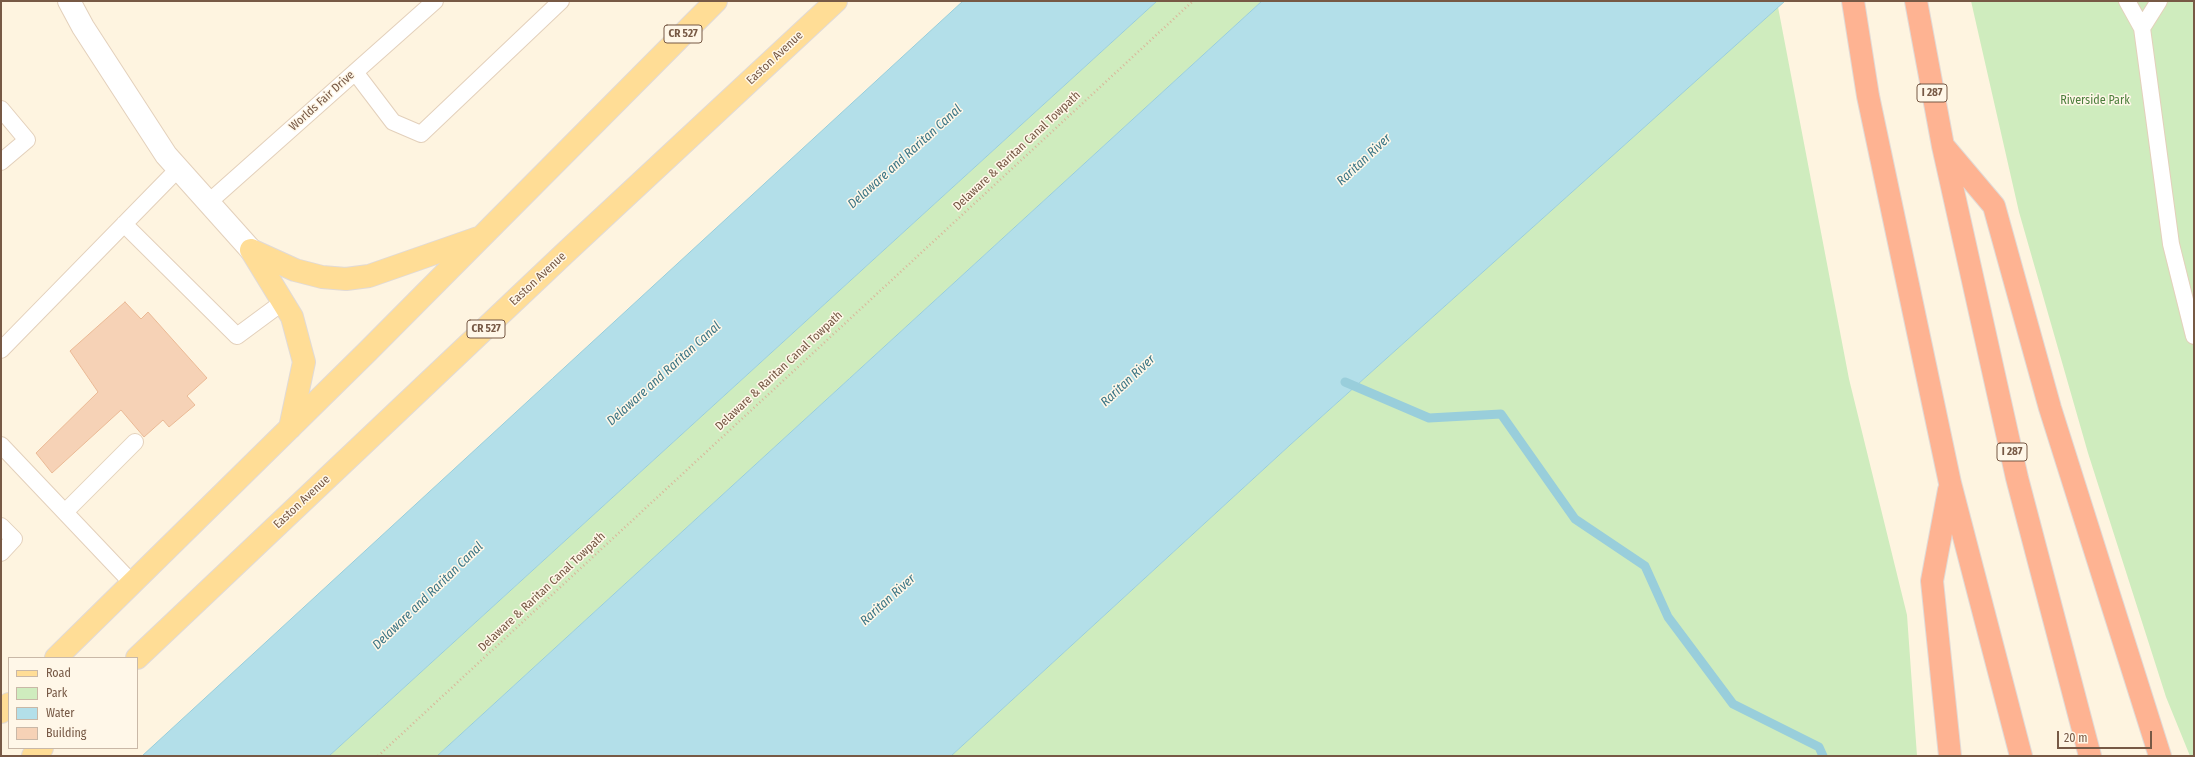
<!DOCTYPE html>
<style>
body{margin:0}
#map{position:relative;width:2195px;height:757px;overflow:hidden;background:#fef4e0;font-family:"Fira Sans Condensed",sans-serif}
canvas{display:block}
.frame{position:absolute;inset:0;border:2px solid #775945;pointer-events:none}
.legend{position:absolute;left:8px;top:657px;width:130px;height:92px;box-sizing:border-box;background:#fff7e8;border:1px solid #c9b8a7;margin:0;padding:5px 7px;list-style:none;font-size:12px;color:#775945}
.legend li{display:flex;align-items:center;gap:8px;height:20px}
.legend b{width:20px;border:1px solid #c9b8a7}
.scale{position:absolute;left:2057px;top:731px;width:95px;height:18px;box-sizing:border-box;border:2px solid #775945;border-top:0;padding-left:5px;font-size:12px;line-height:14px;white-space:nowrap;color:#775945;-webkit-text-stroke:3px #fff7e8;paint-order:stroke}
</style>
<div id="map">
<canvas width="2195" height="757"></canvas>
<div class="frame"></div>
<ul class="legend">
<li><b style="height:5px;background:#ffdd96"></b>Road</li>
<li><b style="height:11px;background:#cfecbe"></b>Park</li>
<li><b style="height:11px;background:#b3dfe9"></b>Water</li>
<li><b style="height:11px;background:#f6d2b6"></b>Building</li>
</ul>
<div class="scale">20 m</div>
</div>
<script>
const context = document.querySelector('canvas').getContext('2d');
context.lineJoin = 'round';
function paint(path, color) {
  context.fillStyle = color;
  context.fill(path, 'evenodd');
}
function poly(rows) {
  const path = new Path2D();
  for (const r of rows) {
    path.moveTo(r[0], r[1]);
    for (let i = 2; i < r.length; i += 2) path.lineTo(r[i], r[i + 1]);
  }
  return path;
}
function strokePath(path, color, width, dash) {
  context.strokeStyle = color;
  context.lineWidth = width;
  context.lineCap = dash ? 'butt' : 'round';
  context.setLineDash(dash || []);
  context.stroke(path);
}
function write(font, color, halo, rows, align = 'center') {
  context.font = font + ' "Fira Sans Condensed",sans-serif';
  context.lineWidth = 3;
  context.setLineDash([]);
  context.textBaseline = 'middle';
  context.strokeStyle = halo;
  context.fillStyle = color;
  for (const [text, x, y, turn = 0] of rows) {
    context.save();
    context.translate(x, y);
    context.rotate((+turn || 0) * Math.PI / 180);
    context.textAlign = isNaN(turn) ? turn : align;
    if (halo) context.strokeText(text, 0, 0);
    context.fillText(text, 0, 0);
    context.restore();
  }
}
paint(poly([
 [1157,1,1262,1,437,756,329,756],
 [1971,1,2194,1,2194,756,2190,756,2166,697,2088,453,2019,212],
 [1778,7,1849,379,1907,615,1917,756,951,756,1290,445]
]), '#cfecbe');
const water = poly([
 [963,1,1157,1,329,756,142,756,963,1],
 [1262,1,1785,1,1290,445,951,756,437,756,1262,1]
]);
paint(water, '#b3dfe9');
strokePath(water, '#99cedb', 1);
strokePath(poly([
 [1345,382,1429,418,1501,414,1575,519,1645,566,1668,617,1733,704,1819,747,1823,756]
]), '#99cedb', 9);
const building = poly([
 [125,302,141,319,148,312,207,378,187,396,195,405,169,427,163,420,144,437,121,410,52,473,36,453,98,392,70,351,125,302]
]);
paint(building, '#f6d2b6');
strokePath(building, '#eab995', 1);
const service = poly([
 [2127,1,2142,28,2171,244,2194,336],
 [2142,28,2159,1],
 [355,72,393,122,421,134,561,1],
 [1,109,27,140,1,162],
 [209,202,435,1],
 [124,224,237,336,283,302],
 [1,350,179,168],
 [1,445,132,583],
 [65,512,135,442],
 [1,526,14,539,1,553]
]);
const minor = poly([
 [69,1,83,27,166,155,251,250]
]);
const primary = poly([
 [251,250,295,270,322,277,346,279,369,276,478,238],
 [251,250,292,317,304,362,290,428],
 [56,658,367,352,716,1],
 [137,658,565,253,836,1],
 [1,712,9,704],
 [33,756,42,748]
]);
const motorway = poly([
 [1853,1,1868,96,1950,483,2021,756],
 [1916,1,1943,146,2017,478,2090,756],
 [1945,148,1994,206,2050,408,2160,756],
 [1949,490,1932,581,1950,756]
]);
strokePath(service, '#e3d0bb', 18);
strokePath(minor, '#e3d0bb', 24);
strokePath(primary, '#e1dad6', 24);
strokePath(motorway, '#e1dad6', 24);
strokePath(poly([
 [378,756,1193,1]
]), '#dab599', 2.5, [1, 3]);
strokePath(service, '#fff', 16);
strokePath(minor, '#fff', 22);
strokePath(primary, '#ffdd96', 22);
strokePath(motorway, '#feb392', 22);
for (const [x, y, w] of [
 [683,34,38],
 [1932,93,30],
 [486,329,38],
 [2012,452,30]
]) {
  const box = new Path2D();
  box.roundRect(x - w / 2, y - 9, w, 18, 3);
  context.fillStyle = '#fff7e8';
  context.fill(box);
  strokePath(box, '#775945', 1);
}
write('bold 11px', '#775945', null, [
 ["CR 527",683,34],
 ["I 287",1932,93],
 ["CR 527",486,329],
 ["I 287",2012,452]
]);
write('12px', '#775945', '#fff7e8', [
 ["Easton Avenue",775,58,-43],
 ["Worlds Fair Drive",322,101,-42],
 ["Delaware & Raritan Canal Towpath",1017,151,-43],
 ["Easton Avenue",538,279,-43],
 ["Delaware & Raritan Canal Towpath",779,371,-43],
 ["Easton Avenue",302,502,-43],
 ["Delaware & Raritan Canal Towpath",542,592,-43]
]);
write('12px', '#4c7e3c', '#fff7e8', [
 ["Riverside Park",2095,101]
]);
write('italic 13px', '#3b7585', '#fff7e8', [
 ["Delaware and Raritan Canal",905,157,-42],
 ["Raritan River",1364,160,-43],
 ["Delaware and Raritan Canal",664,374,-42],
 ["Raritan River",1128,381,-43],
 ["Delaware and Raritan Canal",428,596,-44],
 ["Raritan River",888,600,-42]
]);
</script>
